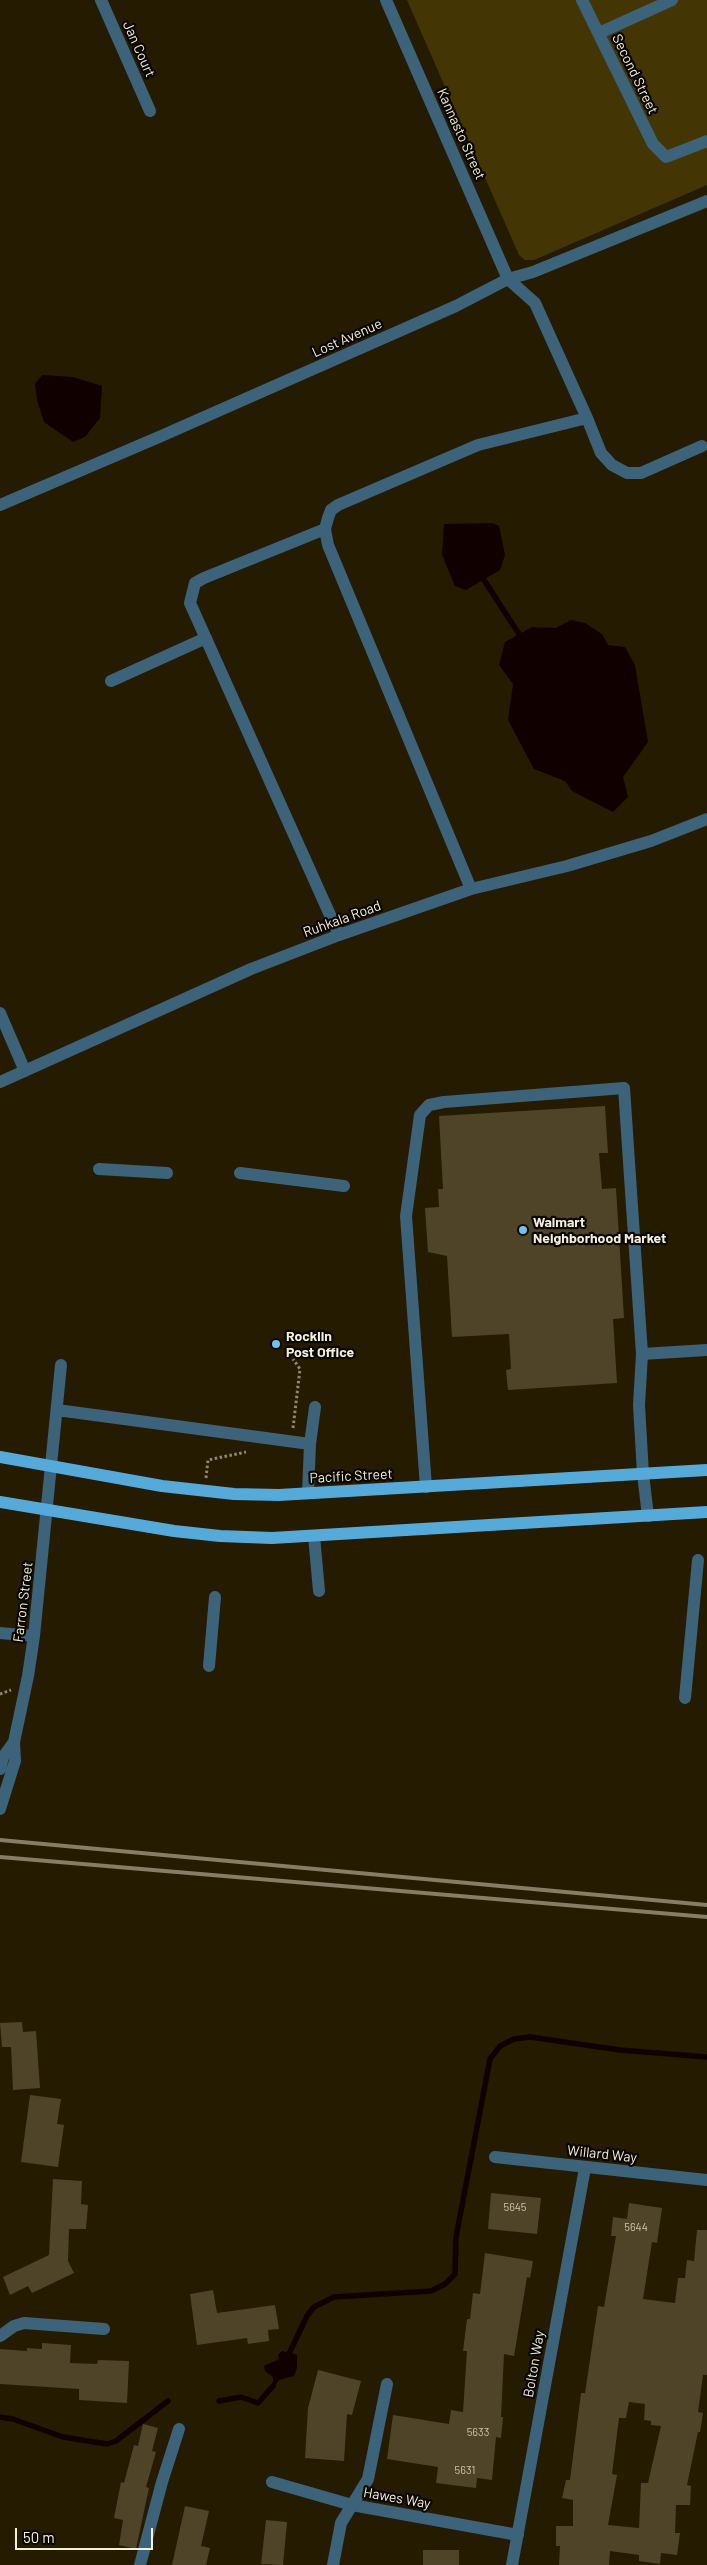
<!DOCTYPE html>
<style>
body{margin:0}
#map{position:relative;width:707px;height:2565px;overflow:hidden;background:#251b00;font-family:Barlow,sans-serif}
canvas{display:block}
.scale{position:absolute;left:15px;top:2528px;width:138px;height:22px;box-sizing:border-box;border:2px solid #f4eedc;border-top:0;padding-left:6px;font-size:15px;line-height:18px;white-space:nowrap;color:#f4eedc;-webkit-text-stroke:4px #0a0600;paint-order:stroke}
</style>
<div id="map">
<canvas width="707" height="2565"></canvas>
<div class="scale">50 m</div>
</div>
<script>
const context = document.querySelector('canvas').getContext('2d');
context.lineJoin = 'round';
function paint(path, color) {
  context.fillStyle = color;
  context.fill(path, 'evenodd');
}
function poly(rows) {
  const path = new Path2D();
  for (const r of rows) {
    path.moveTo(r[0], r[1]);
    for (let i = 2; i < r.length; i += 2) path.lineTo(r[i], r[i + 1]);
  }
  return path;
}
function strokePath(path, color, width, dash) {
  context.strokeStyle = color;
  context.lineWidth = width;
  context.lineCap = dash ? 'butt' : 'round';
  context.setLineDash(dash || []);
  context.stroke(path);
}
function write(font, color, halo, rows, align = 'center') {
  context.font = font + ' Barlow,sans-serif';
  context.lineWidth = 4.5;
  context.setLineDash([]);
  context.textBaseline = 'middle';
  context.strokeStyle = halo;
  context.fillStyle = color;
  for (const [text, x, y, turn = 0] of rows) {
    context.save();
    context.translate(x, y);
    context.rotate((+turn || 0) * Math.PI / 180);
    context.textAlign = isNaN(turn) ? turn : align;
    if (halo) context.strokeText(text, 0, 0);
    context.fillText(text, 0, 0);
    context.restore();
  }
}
paint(poly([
 [407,0,707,0,707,185,534,260,525,260,519,255]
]), '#443604');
paint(poly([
 [42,375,73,377,102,386,100,418,85,437,73,442,44,422,37,400,35,384],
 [493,523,499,526,505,555,500,570,466,590,455,586,442,555,444,524],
 [571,620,585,623,602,634,608,645,625,647,635,665,648,742,623,777,628,797,613,812,572,791,565,781,534,769,508,720,513,684,499,665,505,642,532,627,556,628],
 [282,2351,297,2355,297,2368,294,2376,279,2380,271,2392,268,2392,266,2391,273,2382,273,2377,265,2371,264,2366,279,2359,278,2355]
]), '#100');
strokePath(poly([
 [484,580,519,634],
 [287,2358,307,2316,314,2307,334,2297,431,2291,445,2284,455,2274,456,2237,490,2059,500,2046,514,2039,530,2037,620,2050,707,2057],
 [219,2401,241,2397,258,2403,273,2386],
 [0,2417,13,2419,63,2437,107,2444,116,2441,168,2401]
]), '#100', 5.5);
paint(poly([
 [605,1106,608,1153,599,1153,602,1189,616,1188,624,1318,613,1319,617,1383,508,1390,506,1370,511,1369,509,1334,452,1337,447,1256,428,1252,425,1208,439,1207,438,1189,443,1189,439,1116],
 [22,2022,23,2032,36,2031,40,2088,13,2090,11,2047,2,2047,0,2023],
 [30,2095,61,2099,57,2124,64,2125,58,2167,21,2162],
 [53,2179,82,2181,81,2204,88,2205,86,2229,69,2229,68,2261,74,2273,32,2293,28,2286,10,2295,3,2277,49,2255],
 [491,2193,541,2198,537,2234,488,2229],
 [629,2203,662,2208,657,2243,652,2242,643,2299,675,2303,678,2278,685,2278,687,2260,694,2261,697,2230,707,2230,707,2375,703,2375,698,2412,703,2413,700,2432,698,2432,687,2485,691,2486,690,2505,676,2505,675,2533,680,2533,677,2555,661,2553,660,2564,639,2561,639,2555,610,2551,609,2565,559,2565,560,2546,556,2546,556,2526,573,2526,573,2500,562,2498,566,2480,570,2480,581,2393,585,2393,598,2306,604,2307,616,2236,611,2236,613,2217,627,2219],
 [629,2402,645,2404,644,2420,651,2421,651,2425,661,2426,648,2483,641,2483,639,2528,608,2525,617,2475,612,2474,619,2418,626,2418],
 [485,2253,533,2261,530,2278,527,2277,514,2356,504,2354,501,2417,503,2417,501,2438,496,2437,492,2480,477,2478,476,2488,436,2483,438,2467,387,2459,393,2415,449,2424,451,2410,463,2412,467,2351,463,2351,467,2319,470,2319,473,2293,480,2294],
 [213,2290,217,2313,275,2305,279,2329,268,2330,269,2341,248,2344,247,2338,197,2345,190,2294],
 [42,2343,71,2345,70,2363,97,2364,98,2360,129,2361,127,2403,79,2400,79,2389,0,2384,0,2349,27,2351,27,2348,42,2349],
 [318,2370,361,2381,352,2415,347,2414,344,2461,305,2458,308,2408],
 [143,2424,158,2428,152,2451,156,2452,146,2487,149,2488,136,2549,119,2545,123,2520,114,2518,121,2482,124,2483,134,2445,138,2446],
 [185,2506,209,2511,201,2546,210,2548,206,2565,172,2565],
 [266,2520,287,2522,283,2565,261,2564],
 [423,2550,459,2550,459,2565,423,2565]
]), '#4f4427');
strokePath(poly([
 [293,1428,300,1369,293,1359],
 [206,1478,208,1460,246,1452],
 [0,1694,11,1690]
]), '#908871', 3, [2.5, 2.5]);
strokePath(poly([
 [101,0,150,111],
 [386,0,508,279,535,303,587,418,478,445,338,505,331,510,328,518,325,529,328,545,471,889],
 [582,0,653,144,666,157,707,141],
 [599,33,672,0],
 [587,418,601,453,612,465,627,473,641,473,702,446],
 [0,505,159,437,456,306,508,279,533,272,707,201],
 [325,529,204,578,195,583,190,603,339,935],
 [111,681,206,638],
 [0,1013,25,1071],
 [0,1082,251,969,339,935,471,889,567,866,651,841,707,819],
 [99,1169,167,1173],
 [240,1173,344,1186],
 [642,1354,707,1350],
 [57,1410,310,1444],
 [426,1487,406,1216,420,1115,429,1105,444,1102,624,1088,642,1354,639,1405,643,1474,648,1516],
 [308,1493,310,1444,315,1407],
 [314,1536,319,1591],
 [0,1633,34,1636],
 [209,1666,215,1597],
 [685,1698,698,1560],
 [0,1769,3,1757,14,1742],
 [0,1809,15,1761,14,1742,28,1676,34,1636,61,1365],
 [495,2157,707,2180],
 [0,2336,14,2326,24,2323,104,2329],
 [272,2482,352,2505,518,2535],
 [140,2565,162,2482,179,2429],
 [333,2565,341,2523,368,2479,387,2384],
 [512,2565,585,2168]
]), '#3c637a', 12);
strokePath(poly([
 [0,1457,162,1486,234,1494,279,1495,707,1470],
 [0,1502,174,1531,220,1536,272,1538,707,1512]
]), '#55aada', 12);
strokePath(poly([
 [0,1840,707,1905],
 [0,1857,707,1917]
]), '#857d66', 4);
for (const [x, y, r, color] of [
 [523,1230,5,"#6ec2f3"],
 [276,1344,5,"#6ec2f3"]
]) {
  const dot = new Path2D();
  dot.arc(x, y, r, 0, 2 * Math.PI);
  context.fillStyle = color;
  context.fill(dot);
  strokePath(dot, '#0a0600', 2);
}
write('11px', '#cbc4af', null, [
 ["5645",515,2207],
 ["5644",636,2227],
 ["5633",478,2432],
 ["5631",465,2470]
]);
write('14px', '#f4eedc', '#0a0600', [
 ["Jan Court",139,49,66],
 ["Second Street",635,74,64],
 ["Kannasto Street",461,134,66],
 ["Lost Avenue",347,338,-24],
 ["Ruhkala Road",342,919,-20],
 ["Pacific Street",351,1476,-3],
 ["Farron Street",23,1602,-83],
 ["Willard Way",602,2154,6],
 ["Bolton Way",534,2364,-80],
 ["Hawes Way",397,2498,10]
]);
write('bold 14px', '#f4eedc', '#0a0600', [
 ["Walmart",533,1222],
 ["Neighborhood Market",533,1238],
 ["Rocklin",286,1336],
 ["Post Office",286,1352]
], 'left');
</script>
